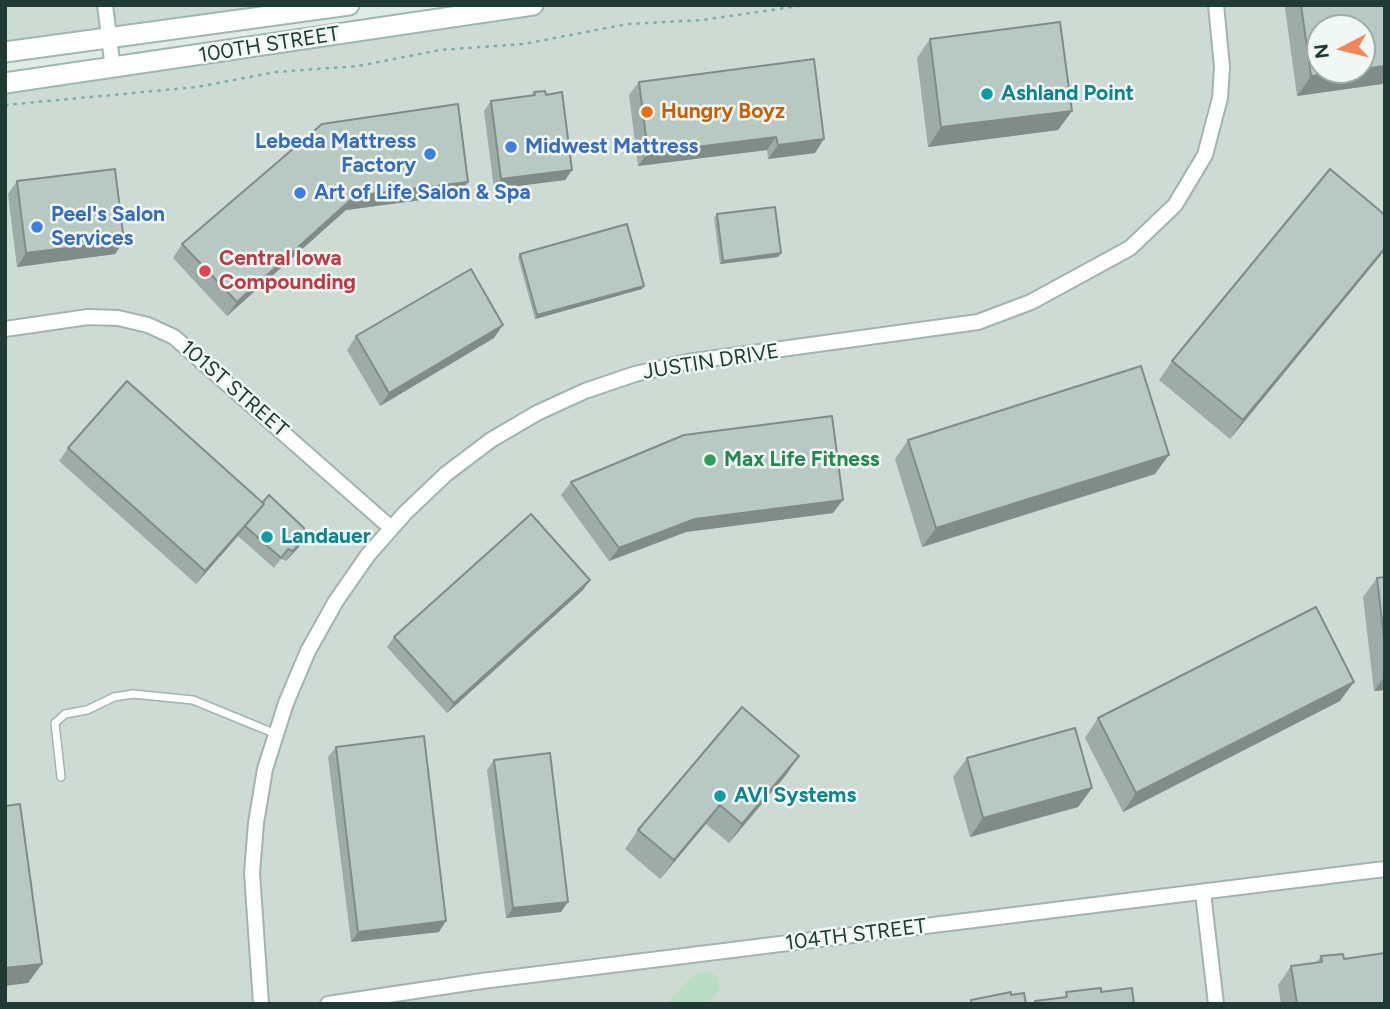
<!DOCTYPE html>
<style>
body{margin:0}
#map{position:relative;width:1390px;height:1009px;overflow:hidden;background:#e0ebe6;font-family:Figtree,sans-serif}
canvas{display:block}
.frame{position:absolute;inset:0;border:7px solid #203b35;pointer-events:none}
.north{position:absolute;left:1306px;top:14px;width:70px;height:70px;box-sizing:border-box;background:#f0f7f4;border:2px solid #9daca8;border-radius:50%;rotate:263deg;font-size:19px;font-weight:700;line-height:28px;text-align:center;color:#203b35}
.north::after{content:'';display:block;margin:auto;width:24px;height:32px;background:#f38556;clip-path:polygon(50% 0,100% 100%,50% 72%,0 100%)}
</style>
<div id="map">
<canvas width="1390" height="1009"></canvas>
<div class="frame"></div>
<div class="north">N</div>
</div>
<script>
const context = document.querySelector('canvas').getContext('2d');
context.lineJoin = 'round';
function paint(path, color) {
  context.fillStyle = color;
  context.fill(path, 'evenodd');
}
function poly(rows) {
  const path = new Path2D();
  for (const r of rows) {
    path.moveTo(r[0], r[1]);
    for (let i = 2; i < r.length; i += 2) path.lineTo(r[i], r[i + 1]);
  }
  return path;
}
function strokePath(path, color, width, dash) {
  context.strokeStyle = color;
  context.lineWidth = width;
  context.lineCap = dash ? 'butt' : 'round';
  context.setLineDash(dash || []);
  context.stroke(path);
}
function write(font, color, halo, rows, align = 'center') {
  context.font = font + ' Figtree,sans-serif';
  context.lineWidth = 5;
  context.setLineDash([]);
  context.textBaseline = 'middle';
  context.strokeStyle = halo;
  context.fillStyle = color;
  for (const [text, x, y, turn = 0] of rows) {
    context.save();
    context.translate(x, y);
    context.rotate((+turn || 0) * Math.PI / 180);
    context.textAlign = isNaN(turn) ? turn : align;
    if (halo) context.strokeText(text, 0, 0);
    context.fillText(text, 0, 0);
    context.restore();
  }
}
paint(poly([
 [5,5,349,5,5,52],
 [533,5,1385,5,1385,1004,5,1004,5,83],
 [1320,28,1362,28,1362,70,1320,70]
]), '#cedbd5');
paint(poly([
 [708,972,718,977,720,989,708,1004,666,1004,693,976]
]), '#b8dcc4');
const lane = poly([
 [61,777,55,723,65,714,87,710,114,697,133,694,193,700,276,734]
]);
const street = poly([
 [105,5,113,69],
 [5,329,88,317,118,318,148,325,174,337,391,528],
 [1203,893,1216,1004],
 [261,1004,252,873,256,823,265,769,286,703,308,651,336,601,368,555,405,513,446,474,491,440,537,413,585,391,635,374,687,362,978,322,1031,302,1130,248,1175,205,1205,155,1220,98,1222,67,1216,5],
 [328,1004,482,981,1385,869]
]);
const secondary = poly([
 [5,52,349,5],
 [5,83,533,5]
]);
strokePath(lane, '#a3b3ad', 10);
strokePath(street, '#a3b3ad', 18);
strokePath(secondary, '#9eb7af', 23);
strokePath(poly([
 [5,105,197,87,276,72,358,66,440,50,523,44,628,24,703,20,805,5]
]), '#80afa2', 2.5, [3.5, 5]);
strokePath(lane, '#fff', 7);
strokePath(street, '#fff', 14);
strokePath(secondary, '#fff', 19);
paint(poly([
 [1287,5,1385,5,1385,80,1382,84,1297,96,1285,8],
 [930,39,1072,111,1058,130,928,147,917,58],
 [639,82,815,153,768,159,767,150,638,166,629,95],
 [534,92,546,95,572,170,565,180,494,189,484,111,491,101,532,95],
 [17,181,124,241,115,254,17,267,8,194],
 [468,182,459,195,346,210,227,316,173,258,182,244],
 [717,214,781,253,778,257,720,264,714,218],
 [1385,215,1385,250,1230,439,1159,380,1172,361],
 [520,254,644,286,642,289,535,319,518,257],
 [356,336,494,338,380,406,347,350],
 [908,440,1155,474,922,547,895,459],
 [68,448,263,502,305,538,298,548,286,561,281,559,274,568,238,536,196,584,59,461],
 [571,482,833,513,686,532,609,561,561,495],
 [1385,577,1385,690,1374,691,1363,597,1377,578],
 [583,590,447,713,387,647,394,637],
 [1340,701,1123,812,1085,738,1098,718],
 [336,747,439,932,351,942,328,757],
 [967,758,1092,788,1078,807,970,837,953,777],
 [494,760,561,912,506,918,487,770],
 [786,775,729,843,706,824,660,879,625,849,638,830],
 [1321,956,1344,959,1385,1004,1281,1004,1278,985,1291,966,1317,962]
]), '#9eaca7');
paint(poly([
 [1385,66,1385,80,1382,84,1297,96,1311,76],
 [1072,111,1058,130,928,147,941,127],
 [776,137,767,150,638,166,648,153],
 [824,139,815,153,768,159,778,145],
 [572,170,565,180,494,189,501,179],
 [468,182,459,195,346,210,227,316,237,302,355,196],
 [124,241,115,254,17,267,26,253],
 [1385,248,1385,250,1230,439,1243,420],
 [781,253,778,257,720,264,723,261],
 [644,286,642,289,535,319,537,315],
 [503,325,494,338,380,406,389,393],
 [1169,455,1155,474,922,547,936,528],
 [843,500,833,513,686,532,609,561,619,548,695,519],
 [245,526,238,536,196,584,205,571],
 [305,538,298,548,286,561,293,551],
 [590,580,583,590,447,713,454,703],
 [1385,676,1385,690,1374,691],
 [1354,682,1340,701,1123,812,1136,793],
 [799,756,786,775,729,843,742,824],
 [1092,788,1078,807,970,837,983,818],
 [720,805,706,824,660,879,674,860],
 [568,902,561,912,506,918,513,908],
 [446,921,439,932,351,942,358,932],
 [42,964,28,983,5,986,5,968]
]), '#818c88');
const building = poly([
 [1301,5,1385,5,1385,66,1362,69,1362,28,1320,28,1320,70,1357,70,1311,76,1301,5],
 [1060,22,1072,111,941,127,930,39,1060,22],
 [814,59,824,139,778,145,776,137,648,153,639,82,814,59],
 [545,91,546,95,562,92,572,170,501,179,491,101,535,95,534,92,545,91],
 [458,104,468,182,355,196,237,302,182,244,322,124,458,104],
 [115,169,124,241,26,253,17,181,115,169],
 [1330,169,1385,215,1385,248,1243,420,1172,361,1330,169],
 [775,207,781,253,723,261,717,214,775,207],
 [627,224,644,286,537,315,520,254,627,224],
 [471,269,503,325,389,393,356,336,471,269],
 [1141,366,1169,455,936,528,908,440,1141,366],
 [127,381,264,504,205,571,68,448,127,381],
 [832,416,843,500,695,519,619,548,571,482,684,435,832,416],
 [269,495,304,528,305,538,293,551,288,549,281,558,245,526,264,504,263,502,269,495],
 [531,514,590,580,454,703,394,637,531,514],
 [1385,577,1385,646,1377,578,1385,577],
 [1316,607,1354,682,1136,793,1098,718,1316,607],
 [742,707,799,756,742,824,720,805,674,860,638,830,742,707],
 [1075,728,1092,788,983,818,967,758,1075,728],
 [424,736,446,921,358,932,336,747,424,736],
 [550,753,568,902,513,908,494,760,550,753],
 [20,804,42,964,5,968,5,806,20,804],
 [1385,953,1385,1004,1297,1004,1291,966,1322,962,1321,956,1343,954,1344,959,1385,953],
 [1101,988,1101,992,1132,988,1134,1004,1035,1004,1035,1001,1067,997,1066,992,1101,988],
 [1011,992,1011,995,1024,993,1026,1004,971,1004,971,1000,1011,992]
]);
paint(building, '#b8c8c2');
strokePath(building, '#818c88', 2);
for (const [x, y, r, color] of [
 [987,94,7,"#0f9aa8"],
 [647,112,7,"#e8710a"],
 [511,147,7,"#3f7fe0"],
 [430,154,7,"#3f7fe0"],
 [300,193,7,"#3f7fe0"],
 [37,227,7,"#3f7fe0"],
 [205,271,7,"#e0444e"],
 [710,460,7,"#2e9e5b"],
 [267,537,7,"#0f9aa8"],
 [720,796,7,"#0f9aa8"]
]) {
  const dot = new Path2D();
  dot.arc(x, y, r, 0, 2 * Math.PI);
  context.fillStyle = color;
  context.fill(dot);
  strokePath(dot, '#f0f7f4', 2.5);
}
write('21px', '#203b35', '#f0f7f4', [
 ["100TH STREET",269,45,-9],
 ["JUSTIN DRIVE",711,362,-9],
 ["101ST STREET",234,389,41],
 ["104TH STREET",856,935,-7]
]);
write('bold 21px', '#0d838f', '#f0f7f4', [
 ["Ashland Point",1001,94],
 ["Landauer",281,537],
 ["AVI Systems",734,796]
], 'left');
write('bold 21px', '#c56008', '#f0f7f4', [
 ["Hungry Boyz",661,112]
], 'left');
write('bold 21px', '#366cbe', '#f0f7f4', [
 ["Lebeda Mattress",416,142,"right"],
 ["Factory",416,166,"right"],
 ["Midwest Mattress",525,147],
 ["Art of Life Salon & Spa",314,193],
 ["Peel's Salon",51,215],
 ["Services",51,239]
], 'left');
write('bold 21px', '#be3a42', '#f0f7f4', [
 ["Central Iowa",219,259],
 ["Compounding",219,283]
], 'left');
write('bold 21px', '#27864d', '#f0f7f4', [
 ["Max Life Fitness",724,460]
], 'left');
</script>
